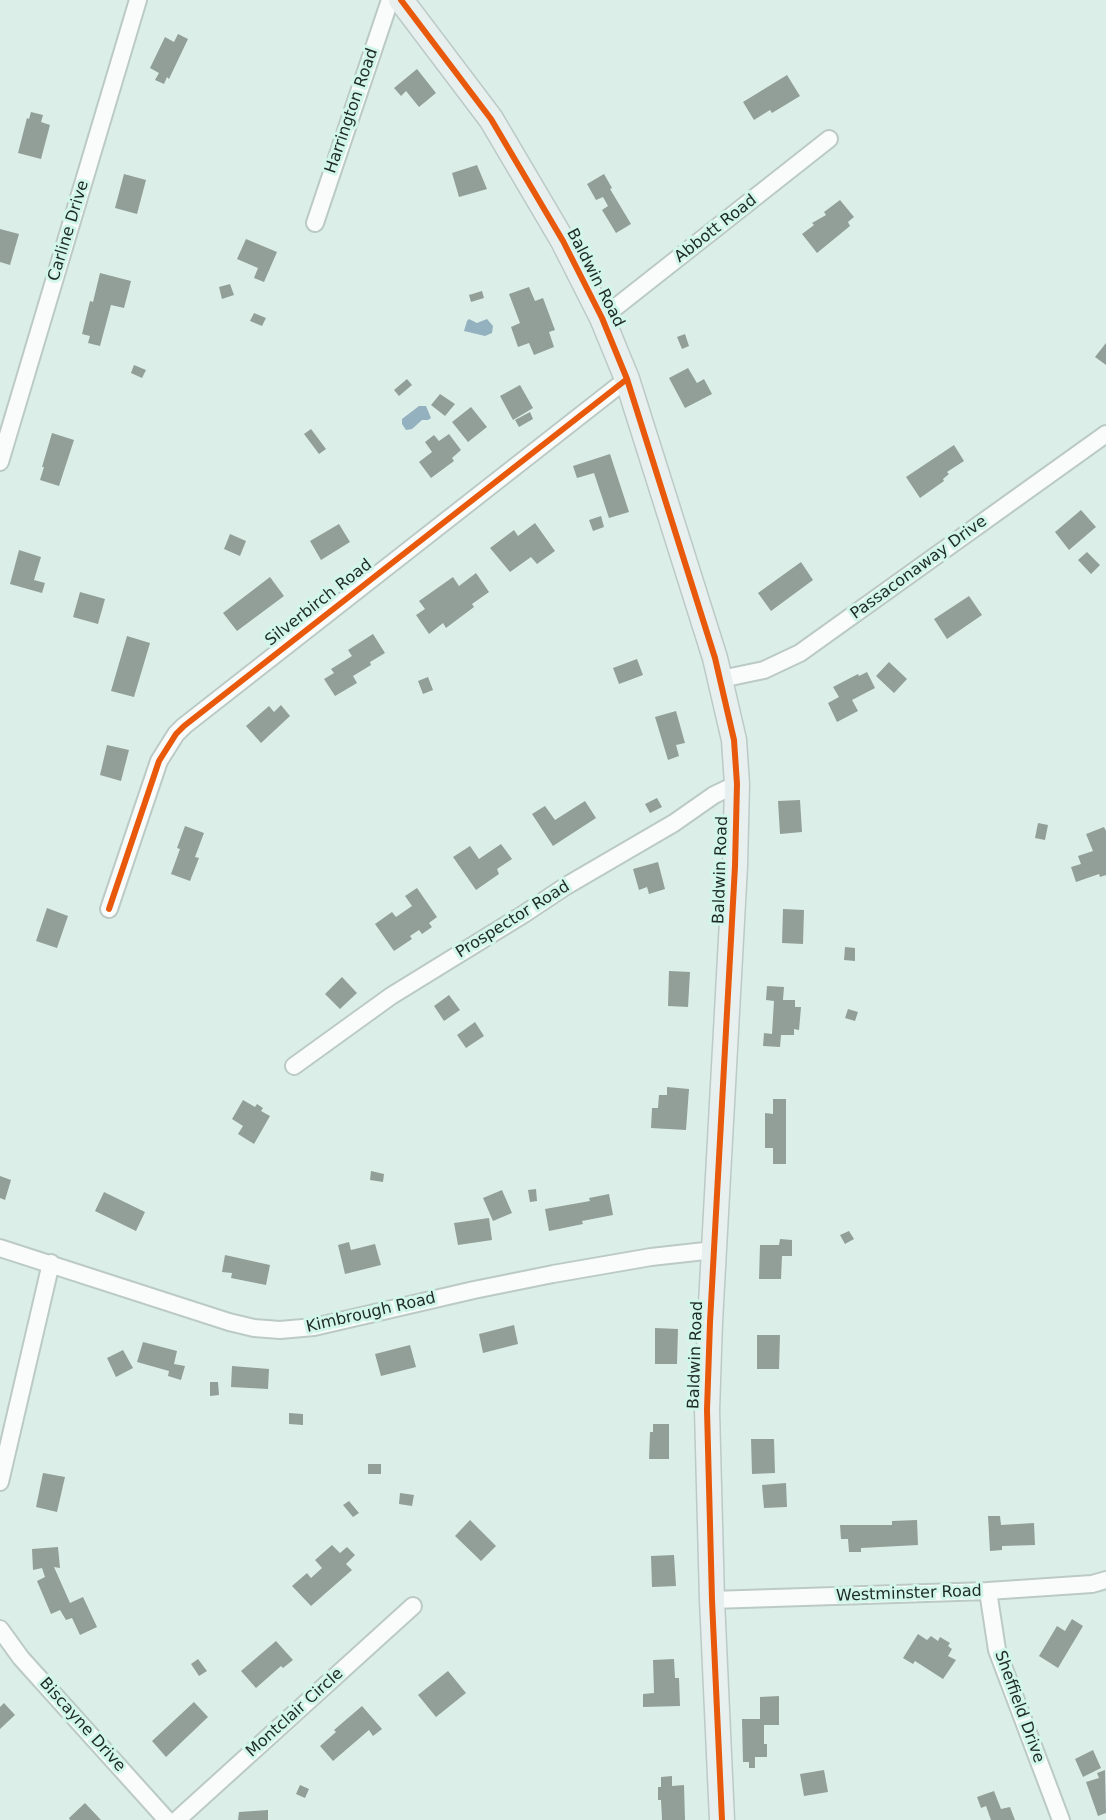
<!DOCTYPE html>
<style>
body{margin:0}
canvas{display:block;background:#dbeee8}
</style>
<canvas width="1106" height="1820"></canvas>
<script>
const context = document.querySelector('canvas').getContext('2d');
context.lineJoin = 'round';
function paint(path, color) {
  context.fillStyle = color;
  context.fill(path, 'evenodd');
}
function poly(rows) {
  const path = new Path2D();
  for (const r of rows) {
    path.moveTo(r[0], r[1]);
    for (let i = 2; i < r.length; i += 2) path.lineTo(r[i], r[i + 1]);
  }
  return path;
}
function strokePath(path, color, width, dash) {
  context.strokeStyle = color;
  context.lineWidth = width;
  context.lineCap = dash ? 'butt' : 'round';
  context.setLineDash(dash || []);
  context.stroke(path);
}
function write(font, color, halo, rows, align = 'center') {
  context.font = font + ' "DejaVu Sans",sans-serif';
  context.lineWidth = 6;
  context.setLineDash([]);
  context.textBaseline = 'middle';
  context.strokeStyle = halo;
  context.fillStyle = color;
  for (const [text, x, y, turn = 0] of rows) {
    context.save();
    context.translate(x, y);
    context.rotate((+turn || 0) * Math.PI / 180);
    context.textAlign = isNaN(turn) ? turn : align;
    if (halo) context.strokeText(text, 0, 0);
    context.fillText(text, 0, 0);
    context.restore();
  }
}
paint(poly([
 [469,319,477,323,487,319,493,326,492,333,485,336,464,331,467,321],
 [419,406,426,406,431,418,428,420,422,420,412,429,406,430,402,424,402,419]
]), '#93b1be');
paint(poly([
 [178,34,188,39,169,79,167,77,164,84,155,80,159,73,150,68,165,37,174,42],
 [417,69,436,93,419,107,406,91,401,96,394,88],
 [787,75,800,96,772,113,770,110,754,120,743,102],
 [31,112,43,115,41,122,50,125,41,159,18,153,27,118,29,119],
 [477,165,487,189,459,197,452,173],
 [124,174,146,180,137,214,115,208],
 [604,174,612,188,610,189,631,224,616,233,602,210,608,206,603,197,596,200,587,184],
 [840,200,854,217,848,222,850,226,817,253,802,234,814,225,812,223,826,215,824,212],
 [0,229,19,234,10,265,0,262],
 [246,239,277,252,264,282,254,278,258,268,237,259],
 [100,273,131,281,124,308,111,305,100,346,88,343,90,336,82,334,90,301,93,302],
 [230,284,234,295,222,299,219,287],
 [529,287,535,301,543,298,555,330,549,332,554,347,534,355,529,343,518,347,511,327,520,323,509,294],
 [482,291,484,298,471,302,469,295],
 [254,313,266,318,262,326,250,321],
 [685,334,689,346,682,349,677,337],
 [1106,343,1106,365,1095,357],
 [134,365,146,370,142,378,131,373],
 [688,368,697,383,704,379,712,394,685,408,669,378],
 [407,379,412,385,399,396,394,390],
 [520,385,533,408,513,420,500,396],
 [440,394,455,404,445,416,431,405],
 [471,407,487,427,468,442,452,422],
 [530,412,533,419,519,427,515,420],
 [311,429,326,449,319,454,304,434],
 [52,433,74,440,59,486,40,480,44,467,42,467],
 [449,434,461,450,452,458,454,461,431,478,419,462,432,452,425,442,434,435,439,441],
 [954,445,964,461,947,472,949,474,943,479,944,481,920,498,906,477],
 [610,454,629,512,609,518,594,473,577,478,573,466],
 [1081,510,1096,527,1069,550,1055,532],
 [601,516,604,527,593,531,589,520],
 [535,523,555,551,537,564,531,557,510,572,490,548,514,530,518,536],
 [339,524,350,542,321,560,310,541],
 [230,534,246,541,240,556,224,549],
 [19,550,41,557,34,580,45,583,42,593,10,584],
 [1087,552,1100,565,1091,574,1078,560],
 [801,562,813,580,771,611,758,593],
 [476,573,489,592,472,604,474,607,446,628,443,623,429,634,416,615,425,609,419,601,453,577,459,586],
 [270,577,284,596,237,631,223,613],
 [80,592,105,599,98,624,73,617],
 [969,596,982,615,947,639,934,619],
 [373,634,385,653,370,662,371,665,353,676,357,683,335,696,324,679,334,673,331,669,352,656,348,650],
 [127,636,150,643,134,697,111,691],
 [637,659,643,675,619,684,613,668],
 [889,662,907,679,894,693,876,676],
 [867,672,875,688,852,700,858,711,837,722,828,703,839,697,833,687,858,674,859,676],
 [428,677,433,690,423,694,418,681],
 [281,705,290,716,261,743,246,726,269,706,274,712],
 [676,711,685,743,676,745,679,756,668,760,655,717],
 [107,745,129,750,121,781,100,775],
 [657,798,662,807,650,813,645,804],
 [800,800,802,832,780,834,778,801],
 [585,801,596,818,553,846,532,814,545,806,555,820],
 [1038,823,1048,825,1045,840,1035,838],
 [185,826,204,833,195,857,199,858,190,881,171,874,180,849,177,848],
 [1104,827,1106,831,1106,875,1100,877,1099,874,1076,882,1071,867,1081,864,1078,856,1093,851,1086,834],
 [501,844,512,859,497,869,499,874,476,890,453,857,470,846,479,859],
 [658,862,665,889,649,894,647,887,639,890,633,869],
 [417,888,437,917,429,923,432,927,422,934,419,930,410,936,412,939,394,951,375,924,392,912,396,917,412,906,405,896],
 [47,908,68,916,57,948,36,941],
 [783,909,804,910,803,944,782,943],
 [845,947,855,948,855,961,844,960],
 [669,971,690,972,688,1007,668,1006],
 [342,977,357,993,340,1009,325,994],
 [767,986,784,987,783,1000,795,1000,795,1007,801,1007,799,1030,794,1029,794,1035,781,1035,780,1047,763,1046,764,1033,772,1034,774,1001,766,1000],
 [449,995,460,1010,444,1021,434,1006],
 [848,1009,858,1012,855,1021,845,1018],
 [475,1022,484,1036,466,1048,457,1035],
 [667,1087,689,1089,686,1130,651,1128,652,1108,658,1108,659,1095,667,1095],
 [773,1099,786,1099,786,1164,773,1164,773,1148,765,1148,765,1113,773,1114],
 [243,1100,255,1107,257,1104,263,1108,261,1111,270,1116,254,1144,238,1134,243,1126,232,1119],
 [371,1171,384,1174,383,1182,370,1180],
 [0,1176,11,1180,5,1200,0,1198],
 [536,1189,537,1201,530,1202,528,1190],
 [502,1190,512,1213,493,1221,483,1198],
 [104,1192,145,1212,136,1231,95,1211],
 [609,1194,613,1215,582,1221,583,1224,549,1231,545,1209,590,1201,589,1198],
 [489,1218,492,1240,458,1245,454,1223],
 [849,1231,854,1239,845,1244,840,1235],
 [780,1239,792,1240,792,1256,782,1256,781,1279,759,1279,760,1245,779,1245],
 [349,1242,351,1250,375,1244,381,1265,345,1274,338,1245],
 [225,1255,270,1265,266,1285,231,1278,232,1273,222,1272],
 [514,1325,518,1344,483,1353,479,1334],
 [655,1328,678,1329,677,1364,655,1364],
 [757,1335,780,1335,779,1369,757,1369],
 [143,1342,177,1351,174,1364,185,1366,181,1380,168,1376,169,1371,137,1362],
 [410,1345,416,1367,381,1376,375,1354],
 [123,1350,133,1368,116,1377,107,1358],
 [232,1366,269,1369,268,1389,231,1387],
 [210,1382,218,1382,219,1395,210,1396],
 [289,1413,303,1414,303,1425,289,1424],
 [653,1424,669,1424,669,1459,649,1459,650,1432,653,1432],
 [751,1439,774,1439,775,1473,752,1474],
 [368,1464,381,1464,381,1474,368,1474],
 [43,1473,65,1477,57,1512,36,1507],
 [786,1483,787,1507,764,1508,762,1485],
 [400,1493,414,1495,412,1506,399,1504],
 [349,1501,359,1513,353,1517,343,1505],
 [988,1516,1000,1516,1001,1525,1034,1523,1035,1545,1002,1546,1002,1550,990,1551],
 [470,1520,496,1546,481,1561,455,1536],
 [917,1520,918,1545,861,1548,861,1552,849,1552,848,1539,841,1539,840,1525,892,1525,892,1521],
 [332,1545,340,1553,347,1547,355,1555,346,1564,352,1570,311,1606,292,1586,307,1573,311,1578,322,1568,315,1560],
 [58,1547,60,1568,54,1567,70,1603,83,1597,97,1627,80,1635,72,1618,66,1620,60,1610,51,1614,37,1581,45,1577,42,1568,33,1570,32,1549],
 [674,1555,676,1586,652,1587,651,1556],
 [1072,1619,1083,1626,1058,1668,1039,1656,1057,1626,1065,1631],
 [918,1634,927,1640,931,1636,938,1641,940,1637,950,1643,948,1646,952,1649,948,1656,956,1660,943,1679,915,1661,913,1664,903,1658],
 [276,1641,293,1660,283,1668,281,1666,256,1688,241,1671],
 [198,1659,207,1671,199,1676,191,1664],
 [674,1659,675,1678,679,1678,680,1706,643,1707,643,1694,654,1693,653,1660],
 [448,1671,466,1693,436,1717,418,1695],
 [779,1696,779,1725,764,1725,764,1744,767,1744,767,1757,755,1757,755,1768,749,1768,749,1762,743,1762,742,1719,760,1719,760,1697],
 [194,1702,208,1717,166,1757,152,1741],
 [4,1703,15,1715,0,1729,0,1707],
 [362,1706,382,1729,373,1736,369,1730,333,1761,320,1746,336,1732,334,1730],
 [1093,1750,1101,1768,1083,1777,1075,1759],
 [824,1770,828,1792,804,1796,800,1774],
 [1105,1770,1106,1813,1098,1816,1086,1782,1099,1778,1097,1773],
 [672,1776,672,1786,684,1785,685,1820,662,1820,661,1800,658,1800,658,1787,661,1787,661,1777],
 [300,1785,309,1789,305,1798,296,1794],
 [994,1791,1001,1809,1010,1807,1015,1820,991,1820,986,1806,981,1808,977,1797],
 [85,1803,101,1820,70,1820,69,1818],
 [268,1810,268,1820,238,1820,239,1812]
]), '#929f98');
const street = poly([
 [315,223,390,0],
 [602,318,829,139],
 [0,462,138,0],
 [721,679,764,670,800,653,1106,434],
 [109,909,159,761,176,734,184,726,627,379],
 [294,1066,391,996,524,914,566,886,674,823,714,795,737,784],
 [0,1248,229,1322,254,1328,280,1330,314,1327,474,1290,553,1274,651,1257,714,1250],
 [0,1482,51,1263],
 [988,1591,997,1650,1061,1820],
 [712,1600,988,1591,1092,1584,1106,1580],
 [0,1629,21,1658,167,1820],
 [177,1820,413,1606]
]);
const secondary = poly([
 [401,0,491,119,563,241,602,318,627,379,715,658,734,740,737,784,735,866,710,1322,707,1410,712,1600,722,1820]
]);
strokePath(street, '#bccac6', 20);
strokePath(secondary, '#bccac6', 27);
strokePath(street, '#fafcfc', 16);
strokePath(secondary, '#e7efef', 24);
strokePath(poly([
 [401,0,491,119,563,241,602,318,627,379,715,658,734,740,737,784,735,866,710,1322,707,1410,712,1600,722,1820],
 [109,909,159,761,176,734,184,726,627,379]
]), '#e8590c', 6);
write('16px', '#1d2a26', '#d3f6eb', [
 ["Harrington Road",352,111,-71],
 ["Abbott Road",716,229,-38],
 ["Carline Drive",69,231,-73],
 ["Baldwin Road",595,278,63],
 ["Passaconaway Drive",919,568,-36],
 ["Silverbirch Road",319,603,-38],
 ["Baldwin Road",721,870,-88],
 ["Prospector Road",513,920,-32],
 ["Kimbrough Road",371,1313,-13],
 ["Baldwin Road",696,1355,-88],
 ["Westminster Road",909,1594,-2],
 ["Sheffield Drive",1019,1707,70],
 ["Montclair Circle",295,1713,-42],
 ["Biscayne Drive",82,1725,48]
]);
</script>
